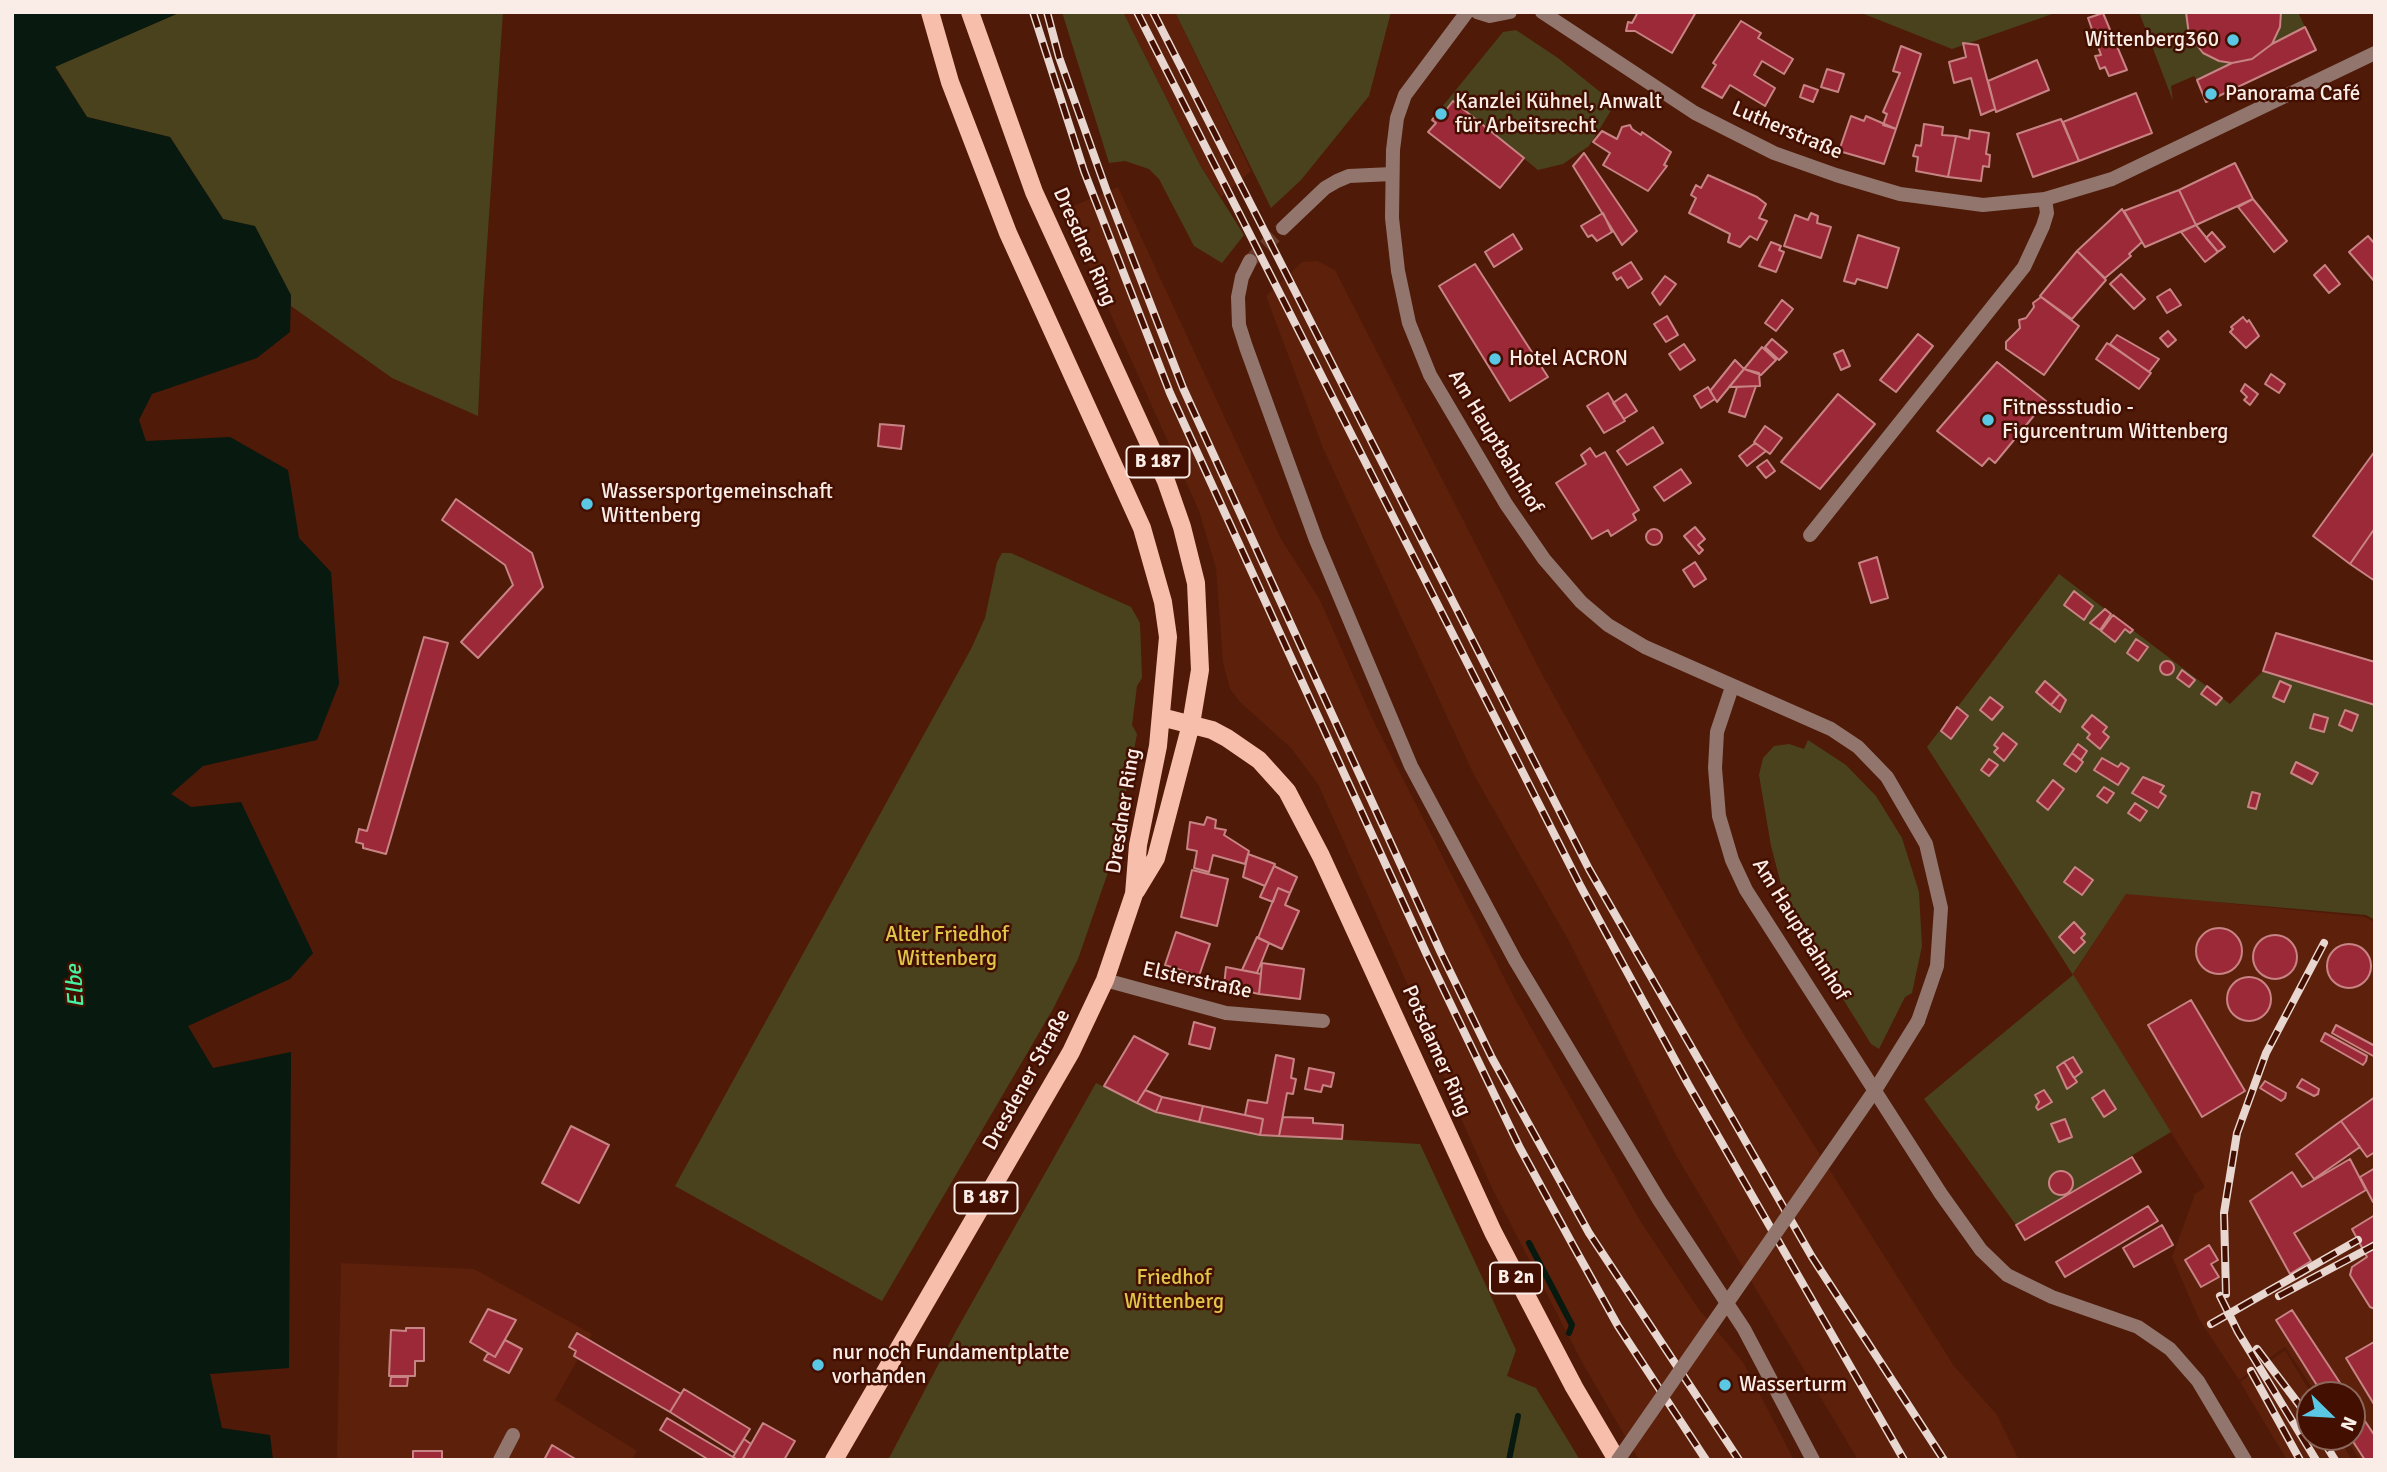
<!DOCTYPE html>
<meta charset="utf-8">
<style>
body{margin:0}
#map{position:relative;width:2387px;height:1472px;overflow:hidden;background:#4f1a08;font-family:Signika,sans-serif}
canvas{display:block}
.frame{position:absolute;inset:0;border:14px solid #faece7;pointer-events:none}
.north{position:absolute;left:2296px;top:1381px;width:70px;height:70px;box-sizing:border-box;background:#430f00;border:2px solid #8c675c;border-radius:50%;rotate:114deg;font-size:19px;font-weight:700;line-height:28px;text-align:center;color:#faece7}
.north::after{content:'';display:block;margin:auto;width:24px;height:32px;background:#5ac8e5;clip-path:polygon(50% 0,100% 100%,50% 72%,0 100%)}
</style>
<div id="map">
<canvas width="2387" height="1472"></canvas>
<div class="frame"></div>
<div class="north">N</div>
</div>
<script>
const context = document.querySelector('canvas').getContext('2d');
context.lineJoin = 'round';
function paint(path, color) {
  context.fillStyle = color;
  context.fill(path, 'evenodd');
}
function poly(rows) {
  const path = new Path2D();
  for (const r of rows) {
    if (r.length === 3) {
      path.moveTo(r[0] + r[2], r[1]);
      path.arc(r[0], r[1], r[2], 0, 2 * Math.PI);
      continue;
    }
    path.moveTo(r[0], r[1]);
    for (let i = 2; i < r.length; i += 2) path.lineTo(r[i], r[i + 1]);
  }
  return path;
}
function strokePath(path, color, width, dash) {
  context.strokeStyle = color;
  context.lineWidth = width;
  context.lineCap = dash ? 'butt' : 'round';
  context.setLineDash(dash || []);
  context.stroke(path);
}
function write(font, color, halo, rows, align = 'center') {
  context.font = font + ' Signika,sans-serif';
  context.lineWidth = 5;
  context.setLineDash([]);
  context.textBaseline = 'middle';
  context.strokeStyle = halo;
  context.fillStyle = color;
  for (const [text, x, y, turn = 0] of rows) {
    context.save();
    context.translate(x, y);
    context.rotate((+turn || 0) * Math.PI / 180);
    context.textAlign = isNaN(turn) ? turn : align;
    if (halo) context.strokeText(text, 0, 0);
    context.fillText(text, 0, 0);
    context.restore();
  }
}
paint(poly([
 [1123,12,1175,12,1251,171,1221,197,1200,165],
 [1118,187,1281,539,1320,600,1372,718,1514,997,1639,1219,1698,1308,1743,1362,1794,1460,1639,1460,1583,1364,1492,1188,1452,1098,1427,1028,1318,784,1291,748,1240,702,1230,689,1223,662,1216,568,1199,511,1064,210],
 [1317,261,1335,270,1543,676,1741,1030,1954,1366,1997,1415,2019,1460,1858,1460,1677,1157,1569,941,1474,775,1323,448,1266,296,1302,262],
 [2126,893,2365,917,2375,923,2375,1460,2360,1460,2345,1437,2352,1437,2352,1395,2317,1395,2285,1347,2239,1380,2199,1319,2172,1257,2195,1194,2205,1187,2073,975],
 [341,1263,474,1269,592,1334,555,1400,637,1451,631,1460,337,1460],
 [2285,1350,2312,1395,2310,1437,2338,1437,2352,1460,2287,1460,2240,1382]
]), '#5d200b');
paint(poly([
 [181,12,503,12,483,303,478,416,392,378,291,306,291,295,223,219,170,137,87,117,55,66],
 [1062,12,1123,12,1200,165,1244,235,1222,263,1194,246,1159,179,1149,169,1125,161,1109,163],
 [1175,12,1391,12,1369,96,1301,180,1271,208],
 [1859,12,2058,12,1952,49],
 [2139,12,2186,12,2189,35,2197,47,2209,57,2232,63,2197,80,2194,76,2171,86,2173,101],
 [2281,12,2298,12,2305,27,2272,44,2280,27],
 [1516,30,1558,58,1615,104,1589,146,1563,164,1538,170,1453,101,1446,110,1442,107,1503,32],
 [1002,553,1011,553,1131,607,1140,623,1142,678,1137,686,1132,725,1137,734,1114,855,1078,959,1053,1009,882,1301,675,1186,971,649,985,618,997,562],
 [2059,574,2230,704,2263,671,2375,705,2375,920,2366,915,2126,894,2073,974,2171,1132,2016,1225,1924,1099,2073,975,1927,747],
 [1808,740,1846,765,1876,796,1902,838,1919,892,1922,946,1912,993,1905,997,1879,1049,1871,1044,1788,911,1771,846,1759,775,1763,758,1774,746,1789,744,1804,749],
 [1096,1083,1156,1112,1260,1135,1420,1144,1516,1350,1507,1376,1536,1388,1580,1460,888,1460,956,1331]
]), '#4a421d');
paint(poly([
 [12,12,181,12,55,67,87,117,170,137,223,219,255,226,291,295,290,332,257,358,152,394,139,420,146,441,230,437,288,470,299,538,331,572,339,684,317,740,203,766,171,794,191,807,241,802,313,953,290,979,188,1026,213,1068,291,1052,289,1368,210,1374,222,1428,270,1435,273,1460,12,1460]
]), '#08190f');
strokePath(poly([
 [1529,1243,1572,1325,1569,1333],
 [1509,1460,1518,1416]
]), '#08190f', 6);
const building = poly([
 [1638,12,1696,12,1672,53,1635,31,1626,31,1628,22,1632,23,1638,12],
 [2186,12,2281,12,2280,27,2272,44,2252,59,2232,63,2219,61,2203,53,2189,35,2186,12],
 [2103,13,2127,70,2109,76,2105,67,2100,69,2095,56,2101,55,2088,18,2103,13],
 [1741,21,1761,33,1758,38,1793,59,1784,74,1762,61,1754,75,1775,88,1765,106,1730,85,1722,98,1702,87,1716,65,1713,63,1741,21],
 [2305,27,2316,50,2206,102,2197,80,2232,63,2252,59,2272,44,2305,27],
 [1963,43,1978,45,1995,109,1981,115,1971,78,1954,83,1949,62,1966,57,1963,43],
 [1901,46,1921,54,1896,129,1883,125,1887,114,1883,112,1900,73,1893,71,1901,46],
 [2037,60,2049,90,1996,112,1988,81,2037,60],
 [1827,69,1844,74,1838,92,1821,87,1827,69],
 [1804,85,1818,90,1813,102,1800,97,1804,85],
 [2136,93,2152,133,2079,161,2063,122,2136,93],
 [1453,101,1524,158,1500,188,1428,132,1436,123,1432,120,1442,107,1446,110,1453,101],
 [1851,116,1864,121,1866,116,1896,129,1884,164,1839,151,1851,116],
 [2061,119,2079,161,2033,177,2017,134,2061,119],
 [1924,124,1943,127,1942,135,1956,136,1948,177,1916,171,1918,157,1913,156,1916,145,1921,146,1924,124],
 [1630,125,1632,129,1641,135,1642,132,1671,152,1664,165,1667,166,1648,191,1603,165,1610,153,1593,142,1602,131,1617,139,1622,127,1630,125],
 [1970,130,1989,133,1986,154,1990,155,1989,167,1983,166,1981,181,1948,177,1956,136,1969,139,1970,130],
 [1584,153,1637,231,1622,245,1573,166,1584,153],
 [2235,163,2253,199,2196,225,2179,190,2235,163],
 [1708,175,1757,197,1766,204,1759,218,1767,221,1757,240,1750,236,1740,247,1728,242,1730,234,1689,213,1696,198,1691,195,1696,185,1701,188,1708,175],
 [2179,190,2196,225,2145,247,2124,211,2179,190],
 [2253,199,2287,241,2274,252,2238,207,2253,199],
 [2122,209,2142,242,2129,254,2131,256,2105,278,2077,251,2122,209],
 [1603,213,1612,232,1597,241,1592,235,1588,237,1581,226,1603,213],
 [1811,213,1818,216,1817,223,1831,227,1821,258,1784,246,1795,215,1808,220,1811,213],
 [2196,225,2218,252,2205,262,2181,232,2196,225],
 [2212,232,2225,247,2218,252,2206,238,2212,232],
 [1513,234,1522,249,1494,267,1485,252,1513,234],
 [1858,235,1899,248,1887,288,1857,279,1855,284,1844,281,1858,235],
 [2368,236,2375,244,2375,282,2349,252,2368,236],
 [1771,242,1781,246,1779,250,1784,252,1776,272,1759,266,1771,242],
 [2077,251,2106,280,2072,319,2040,296,2077,251],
 [1631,262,1642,279,1628,288,1621,277,1617,280,1613,273,1631,262],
 [1475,264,1548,377,1510,401,1439,286,1475,264],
 [2325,265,2340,284,2329,293,2314,275,2325,265],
 [2121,274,2145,299,2134,309,2110,284,2121,274],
 [1665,276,1676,284,1660,305,1652,293,1665,276],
 [2170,289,2181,305,2167,313,2157,297,2170,289],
 [2041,297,2079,326,2044,375,2006,349,2006,342,2020,328,2019,320,2026,318,2034,307,2033,303,2041,297],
 [1782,300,1793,309,1776,331,1765,323,1782,300],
 [1667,316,1678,335,1666,342,1654,324,1667,316],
 [2243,317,2247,322,2249,320,2259,336,2246,348,2230,332,2233,329,2231,327,2243,317],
 [2168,331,2176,340,2168,347,2160,338,2168,331],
 [1918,334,1933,346,1896,392,1880,380,1918,334],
 [2117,335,2159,359,2149,372,2110,344,2117,335],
 [1772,339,1787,352,1779,360,1765,347,1772,339],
 [2107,343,2151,373,2139,389,2096,359,2107,343],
 [1684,344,1695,360,1680,370,1669,354,1684,344],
 [1762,347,1776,360,1761,375,1744,369,1762,347],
 [1843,350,1850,366,1841,370,1834,354,1843,350],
 [1735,360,1744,369,1717,402,1710,391,1735,360],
 [1997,362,2046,401,1995,463,1989,458,1982,466,1937,431,1997,362],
 [1744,369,1759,373,1760,386,1729,387,1744,369],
 [2271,374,2285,384,2279,393,2265,384,2271,374],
 [2245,384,2258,394,2250,405,2244,400,2247,397,2241,391,2245,384],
 [1756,386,1745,417,1729,412,1737,387,1756,386],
 [1708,387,1715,399,1701,408,1694,396,1708,387],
 [1608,393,1625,421,1604,433,1587,406,1608,393],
 [1626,394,1637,411,1624,419,1613,403,1626,394],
 [1838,394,1875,424,1820,489,1781,462,1838,394],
 [880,424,904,426,901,449,878,446,880,424],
 [1765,426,1782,438,1770,454,1754,442,1765,426],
 [1653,427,1663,443,1627,465,1617,451,1653,427],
 [1755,443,1766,451,1747,466,1739,456,1755,443],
 [1590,448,1596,457,1605,452,1639,510,1633,514,1636,520,1611,536,1608,530,1592,539,1556,483,1586,464,1581,455,1590,448],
 [2375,451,2375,528,2350,564,2313,536,2375,451],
 [1767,460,1775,471,1766,478,1757,467,1767,460],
 [1681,469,1691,483,1664,501,1654,487,1681,469],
 [456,499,532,553,543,587,478,658,461,642,513,585,505,565,442,520,456,499],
 [1695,527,1705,539,1698,545,1703,550,1699,554,1684,536,1695,527],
 [2375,528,2375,581,2350,564,2375,528],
 [1654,537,8],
 [1877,557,1888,598,1871,603,1859,563,1877,557],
 [1695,562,1706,579,1694,587,1683,570,1695,562],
 [2074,591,2093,606,2084,620,2064,605,2074,591],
 [2105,609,2111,614,2100,630,2090,623,2105,609],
 [2113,615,2133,630,2130,633,2125,629,2115,642,2101,631,2113,615],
 [2276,633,2375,662,2375,705,2263,671,2276,633],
 [424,637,448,643,386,854,363,848,363,844,356,842,359,829,367,831,424,637],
 [2136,639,2148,647,2138,661,2127,653,2136,639],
 [2167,668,7],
 [2182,670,2195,680,2189,687,2177,678,2182,670],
 [2045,681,2060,694,2051,705,2036,692,2045,681],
 [2280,681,2291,686,2284,702,2273,697,2280,681],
 [2207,686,2222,698,2216,705,2201,694,2207,686],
 [2060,694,2066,700,2060,712,2051,705,2060,694],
 [1990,697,2003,707,1992,720,1980,710,1990,697],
 [1957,707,1968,716,1951,739,1941,731,1957,707],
 [2345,710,2358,715,2352,731,2339,725,2345,710],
 [2314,714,2328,718,2324,732,2310,728,2314,714],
 [2092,715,2107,727,2103,732,2109,737,2100,749,2087,738,2090,734,2082,727,2092,715],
 [2003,733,2017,744,2004,761,1994,752,1998,748,1994,745,2003,733],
 [2078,744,2087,751,2081,760,2072,753,2078,744],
 [2072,753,2083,762,2076,772,2064,764,2072,753],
 [2102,758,2118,767,2121,763,2129,768,2118,785,2094,770,2102,758],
 [1989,759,1998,765,1989,776,1981,770,1989,759],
 [2296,762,2318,773,2312,784,2291,773,2296,762],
 [2143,777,2164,786,2160,792,2166,796,2158,808,2132,793,2143,777],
 [2053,780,2064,789,2048,810,2037,801,2053,780],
 [2104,787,2114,793,2107,803,2097,796,2104,787],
 [2252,792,2260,794,2256,809,2248,807,2252,792],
 [2135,803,2147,811,2140,821,2128,813,2135,803],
 [1207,817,1216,820,1215,828,1226,830,1224,835,1249,851,1245,864,1213,855,1209,872,1194,868,1197,851,1187,849,1190,822,1204,825,1207,817],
 [1248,854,1275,864,1265,886,1243,877,1248,854],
 [1274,866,1297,877,1290,893,1278,888,1273,902,1260,897,1274,866],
 [2075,867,2093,880,2082,895,2064,882,2075,867],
 [1192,870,1228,879,1217,926,1181,917,1192,870],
 [1278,888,1290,893,1285,905,1299,911,1282,949,1258,938,1278,888],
 [2074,922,2085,934,2081,938,2085,942,2074,953,2059,937,2074,922],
 [2219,951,23],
 [1176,932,1210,944,1199,976,1165,965,1176,932],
 [2275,957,22],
 [1257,937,1269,943,1257,973,1242,970,1257,937],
 [2349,966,22],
 [1262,963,1304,969,1300,999,1259,994,1262,963],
 [1226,967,1261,974,1259,994,1224,986,1226,967],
 [2249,999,22],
 [2191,1000,2245,1091,2202,1117,2148,1025,2191,1000],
 [1194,1022,1215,1028,1210,1049,1189,1044,1194,1022],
 [2336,1025,2375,1046,2375,1057,2332,1033,2336,1025],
 [2325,1033,2367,1056,2366,1061,2363,1065,2321,1041,2325,1033],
 [1134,1036,1168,1054,1137,1103,1104,1086,1134,1036],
 [1276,1055,1294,1059,1291,1078,1296,1079,1293,1094,1287,1093,1279,1136,1260,1135,1263,1119,1245,1115,1248,1100,1267,1103,1276,1055],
 [2073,1057,2082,1072,2074,1078,2064,1062,2073,1057],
 [2064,1062,2077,1082,2067,1089,2057,1067,2064,1062],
 [1309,1068,1334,1073,1331,1087,1323,1085,1321,1092,1305,1089,1309,1068],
 [2302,1079,2319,1089,2318,1094,2314,1096,2297,1087,2302,1079],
 [2265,1081,2286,1093,2285,1098,2281,1101,2260,1088,2265,1081],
 [1145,1090,1162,1097,1156,1112,1137,1103,1145,1090],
 [2044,1090,2052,1102,2038,1110,2036,1107,2039,1102,2035,1095,2044,1090],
 [2104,1090,2116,1109,2104,1117,2092,1098,2104,1090],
 [1162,1097,1203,1106,1199,1122,1156,1112,1162,1097],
 [2375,1097,2375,1152,2367,1157,2341,1121,2375,1097],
 [1203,1106,1263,1119,1260,1135,1199,1122,1203,1106],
 [1283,1117,1313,1118,1313,1123,1343,1125,1342,1139,1279,1136,1283,1117],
 [2065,1119,2072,1137,2059,1142,2051,1124,2065,1119],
 [2341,1121,2360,1147,2314,1179,2296,1154,2341,1121],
 [571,1126,609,1145,579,1203,542,1183,571,1126],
 [2132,1157,2141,1172,2025,1240,2016,1225,2132,1157],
 [2350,1159,2366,1190,2294,1233,2311,1261,2290,1274,2250,1201,2292,1172,2302,1187,2350,1159],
 [2375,1168,2375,1201,2373,1202,2360,1177,2375,1168],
 [2061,1183,12],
 [2148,1206,2158,1221,2065,1277,2056,1262,2148,1206],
 [2375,1215,2375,1309,2370,1307,2350,1275,2352,1267,2367,1257,2352,1229,2375,1215],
 [2162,1225,2173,1245,2134,1267,2123,1248,2162,1225],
 [2209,1245,2218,1260,2211,1264,2219,1277,2201,1287,2185,1260,2209,1245],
 [488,1309,516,1320,495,1357,470,1342,488,1309],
 [2292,1310,2348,1395,2323,1395,2276,1320,2292,1310],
 [406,1328,424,1328,424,1361,415,1361,415,1376,389,1376,391,1330,406,1331,406,1328],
 [577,1333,681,1394,670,1412,574,1356,576,1351,569,1347,577,1333],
 [505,1340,522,1349,509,1373,484,1360,488,1353,495,1357,505,1340],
 [2374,1342,2375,1344,2375,1406,2346,1358,2374,1342],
 [391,1377,408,1377,407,1386,390,1386,391,1377],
 [684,1389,750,1429,735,1453,670,1412,684,1389],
 [2352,1402,2375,1436,2375,1460,2365,1460,2350,1437,2352,1402],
 [667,1418,733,1457,738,1460,709,1460,660,1430,667,1418],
 [763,1423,795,1441,784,1460,742,1460,763,1423],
 [744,1439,751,1444,742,1460,738,1460,733,1457,744,1439],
 [552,1445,577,1460,544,1460,552,1445],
 [413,1451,442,1451,442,1460,413,1460,413,1451]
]);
paint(building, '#9b2938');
strokePath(building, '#c88485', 2);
strokePath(poly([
 [1250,261,1283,228]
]), '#693a29', 14, [14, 7]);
strokePath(poly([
 [1283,228,1325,188,1337,181,1349,176,1392,174],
 [1250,261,1242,277,1238,297,1239,325,1246,347,1316,540,1411,766,1515,960,1659,1200,1744,1329,1813,1460],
 [1810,535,2024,267,2043,226,2047,213,2045,199],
 [1105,980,1226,1013,1323,1021],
 [500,1460,513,1435]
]), '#92766d', 14);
strokePath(poly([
 [1467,12,1405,95,1397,118,1393,150,1392,218,1398,271,1409,323,1430,375,1506,504,1544,559,1581,602,1608,625,1645,647,1831,729,1858,747,1887,777,1926,844,1941,908,1937,966,1918,1021],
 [1477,12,1490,16,1510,12],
 [1542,12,1695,113,1774,153,1836,175,1900,194,1983,205,2045,199,2112,179,2375,53],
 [1732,687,1717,732,1715,768,1719,816,1732,860,1746,890,1941,1194,1981,1250,2007,1275,2052,1297,2138,1327,2170,1349,2198,1381,2245,1460]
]), '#92766d', 14);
strokePath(poly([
 [970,12,1034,192,1166,481,1182,527,1196,583,1200,670,1191,724,1156,858,1136,891],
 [1161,717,1212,730,1227,738,1259,760,1287,791,1321,856,1493,1232,1574,1387,1617,1460],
 [834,1460,1071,1052,1105,980,1134,894,1138,845,1158,746,1168,637,1163,602,1142,528,1008,233,950,82,930,12]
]), '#f8beac', 18);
const rail = poly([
 [1033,12,1084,171,1170,393,1427,955,1520,1148,1574,1247,1618,1326,1706,1460],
 [1047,12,1059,57,1107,192,1183,388,1441,953,1492,1058,1589,1233,1739,1460],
 [1137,12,1581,887,1688,1084,1904,1460],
 [1153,12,1589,869,1812,1257,1944,1460],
 [2226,1294,2224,1213,2237,1133,2266,1053,2324,943],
 [2220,1296,2238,1332,2316,1460],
 [2279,1296,2375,1245],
 [2211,1324,2358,1240],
 [2257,1349,2310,1419],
 [2251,1371,2300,1460],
 [2321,1437,2335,1460]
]);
strokePath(rail, '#e8d6d0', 8);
strokePath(rail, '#430f00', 5, [16]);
strokePath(poly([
 [1618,1460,1877,1087,1918,1021]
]), '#92766d', 14);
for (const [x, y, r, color] of [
 [2233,40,7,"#5ac8e5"],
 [2211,94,7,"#5ac8e5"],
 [1441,114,7,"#5ac8e5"],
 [1495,359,7,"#5ac8e5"],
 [1988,420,7,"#5ac8e5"],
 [587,504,7,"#5ac8e5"],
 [818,1365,7,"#5ac8e5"],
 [1725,1385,7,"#5ac8e5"]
]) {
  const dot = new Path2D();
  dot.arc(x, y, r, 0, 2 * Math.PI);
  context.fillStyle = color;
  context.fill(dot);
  strokePath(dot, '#430f00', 2.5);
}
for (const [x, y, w] of [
 [1158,462,63],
 [986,1198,63],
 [1516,1278,52]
]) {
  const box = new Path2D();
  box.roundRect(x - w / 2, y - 15.5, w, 31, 5);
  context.fillStyle = '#430f00';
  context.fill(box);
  strokePath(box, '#faece7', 2);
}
write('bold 19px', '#faece7', null, [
 ["B 187",1158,462],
 ["B 187",986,1198],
 ["B 2n",1516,1278]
]);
write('21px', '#faece7', '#430f00', [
 ["Wittenberg360",2219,40,"right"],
 ["Panorama Café",2225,94],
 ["Kanzlei Kühnel, Anwalt",1455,102],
 ["für Arbeitsrecht",1455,126],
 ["Hotel ACRON",1509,359],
 ["Fitnessstudio -",2002,408],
 ["Figurcentrum Wittenberg",2002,432],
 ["Wassersportgemeinschaft",601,492],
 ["Wittenberg",601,516],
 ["nur noch Fundamentplatte",832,1353],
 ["vorhanden",832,1377],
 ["Wasserturm",1739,1385]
], 'left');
write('21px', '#faece7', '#430f00', [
 ["Lutherstraße",1787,131,23],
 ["Dresdner Ring",1084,247,66],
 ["Am Hauptbahnhof",1495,442,59],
 ["Dresdner Ring",1124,811,-81],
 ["Am Hauptbahnhof",1800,930,58],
 ["Elsterstraße",1197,981,12],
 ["Potsdamer Ring",1436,1051,66],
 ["Dresdener Straße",1027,1080,-61]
]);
write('21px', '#dfc74a', '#430f00', [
 ["Alter Friedhof",947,935],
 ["Wittenberg",947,959],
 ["Friedhof",1174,1278],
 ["Wittenberg",1174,1302]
]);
write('italic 23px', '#46f2a1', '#430f00', [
 ["Elbe",76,986,-94]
]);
</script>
